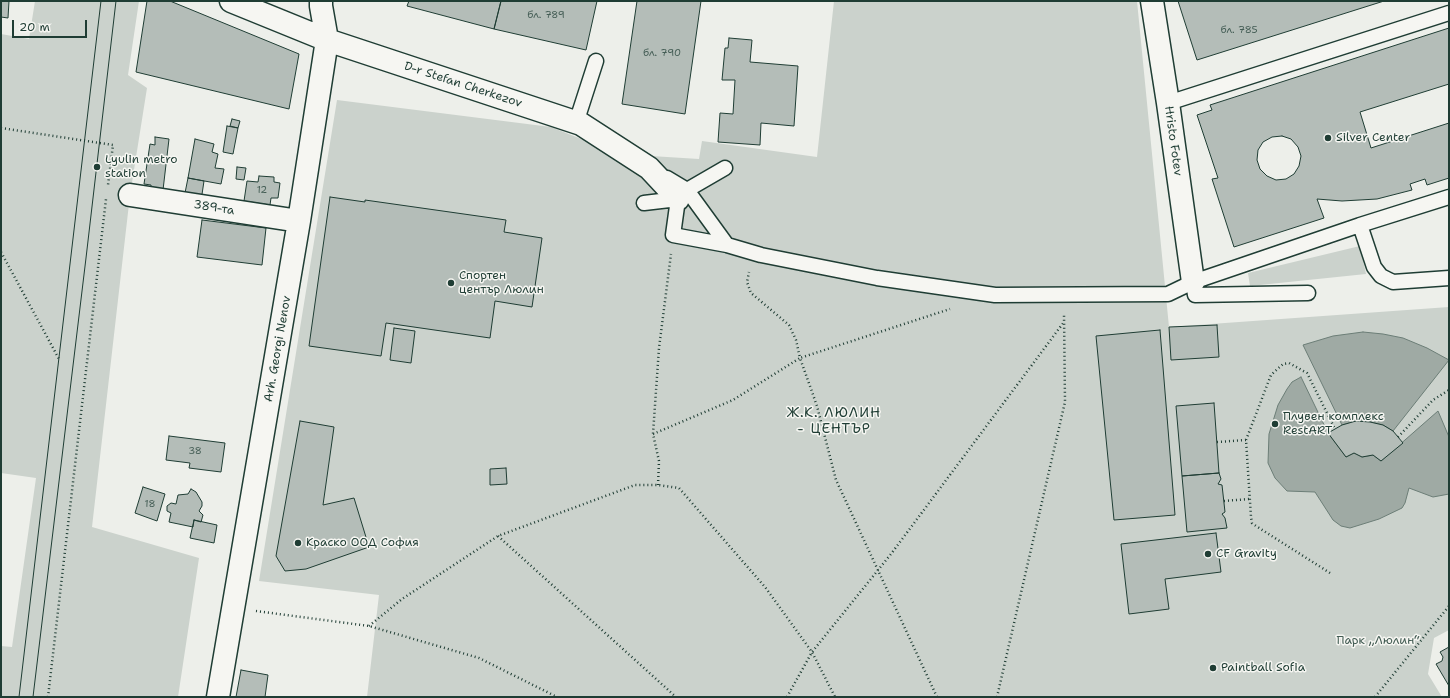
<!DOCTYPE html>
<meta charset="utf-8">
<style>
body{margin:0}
#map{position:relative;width:1450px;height:698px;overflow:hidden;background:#edefea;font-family:"Shantell Sans",sans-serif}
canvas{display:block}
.frame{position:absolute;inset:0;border:2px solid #1f3d34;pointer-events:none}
.scale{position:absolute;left:12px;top:20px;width:75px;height:18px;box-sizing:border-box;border:2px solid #1f3d34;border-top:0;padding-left:5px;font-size:12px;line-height:14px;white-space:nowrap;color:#1f3d34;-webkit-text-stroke:3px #f6f6f2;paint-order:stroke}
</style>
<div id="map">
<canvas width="1450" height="698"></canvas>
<div class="frame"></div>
<div class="scale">20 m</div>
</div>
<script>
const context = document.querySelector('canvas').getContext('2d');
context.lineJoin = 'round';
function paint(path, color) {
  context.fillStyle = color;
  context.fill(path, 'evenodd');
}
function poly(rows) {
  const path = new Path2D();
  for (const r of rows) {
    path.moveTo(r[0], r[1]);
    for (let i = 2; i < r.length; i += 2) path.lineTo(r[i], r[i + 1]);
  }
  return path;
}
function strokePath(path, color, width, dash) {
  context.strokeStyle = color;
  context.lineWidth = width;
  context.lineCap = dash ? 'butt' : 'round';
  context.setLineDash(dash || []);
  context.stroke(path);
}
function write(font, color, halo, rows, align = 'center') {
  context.font = font + ' "Shantell Sans",sans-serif';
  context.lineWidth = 3;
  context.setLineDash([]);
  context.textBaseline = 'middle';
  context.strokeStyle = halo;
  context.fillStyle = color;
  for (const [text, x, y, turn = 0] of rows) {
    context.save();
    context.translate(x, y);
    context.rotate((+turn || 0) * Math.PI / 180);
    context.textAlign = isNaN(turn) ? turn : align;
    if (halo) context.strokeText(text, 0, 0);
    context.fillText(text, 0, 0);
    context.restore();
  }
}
paint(poly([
 [35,1,139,1,128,75,147,88,130,195,92,527,199,558,178,697,1,697,1,646,12,647,36,478,1,473,1,34,29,39],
 [834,1,1137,1,1169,327,1449,307,1449,630,1434,638,1428,674,1442,697,367,697,379,595,259,581,337,100,551,127,619,154,699,159,702,141,817,157],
 [1360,246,1366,274,1250,286,1248,273]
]), '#cbd2cc');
const water = poly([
 [1363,332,1383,334,1403,338,1427,348,1449,360,1393,431,1383,425,1370,422,1356,421,1342,425,1303,345,1333,336,1363,332],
 [1301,377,1328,433,1346,457,1354,453,1362,457,1373,455,1381,461,1438,411,1449,437,1449,494,1433,497,1409,488,1405,503,1402,508,1379,519,1350,528,1341,526,1333,520,1315,492,1287,491,1275,478,1268,463,1269,434,1278,405,1287,389,1292,382,1301,377]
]);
paint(water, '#9faaa4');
strokePath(water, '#6c7e77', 1);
const building = poly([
 [1,1,9,1,8,18,1,17,1,1],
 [147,1,170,1,299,54,289,109,136,72,147,1],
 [409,1,501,1,494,29,407,6,409,1],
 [501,1,597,1,586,50,494,29,501,1],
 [637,1,701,1,685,114,622,104,637,1],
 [1178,1,1384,1,1197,60,1178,1],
 [1449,28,1449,84,1360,112,1371,148,1449,123,1449,178,1427,185,1425,179,1410,184,1412,190,1377,199,1342,201,1317,199,1324,218,1234,247,1212,179,1218,178,1197,115,1212,110,1210,105,1449,28],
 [1282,136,1291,139,1298,147,1301,156,1299,166,1294,174,1286,179,1276,180,1267,176,1260,169,1257,160,1258,150,1263,142,1272,137,1282,136],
 [729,38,752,40,750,62,798,66,794,126,761,123,760,145,718,142,720,113,733,114,735,80,722,80,725,48,728,48,729,38],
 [232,119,240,121,238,128,230,126,232,119],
 [227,126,238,128,233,154,223,152,227,126],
 [155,137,169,139,163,190,151,189,151,185,144,184,150,144,155,145,155,137],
 [195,139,214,144,212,152,218,154,215,168,224,169,221,184,188,178,195,139],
 [237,167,246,168,244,180,236,179,237,167],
 [259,176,274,177,274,182,280,183,278,198,271,198,270,205,244,201,247,181,258,182,259,176],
 [188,178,204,181,201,201,184,198,188,178],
 [330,197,365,202,365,200,506,220,504,232,542,238,532,307,495,301,490,338,386,323,381,356,309,346,330,197],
 [202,220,266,228,262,265,197,257,202,220],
 [1217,325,1219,357,1171,360,1169,327,1217,325],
 [394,328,415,331,411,363,390,360,394,328],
 [1160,330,1175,515,1114,520,1096,336,1160,330],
 [1214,403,1219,473,1182,476,1176,406,1214,403],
 [300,421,334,427,323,505,354,498,369,547,306,569,285,571,276,556,300,421],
 [1356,421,1370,422,1383,425,1393,431,1403,443,1381,461,1373,455,1362,457,1354,453,1346,457,1328,433,1342,425,1356,421],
 [169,436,225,443,221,472,189,468,190,463,166,460,169,436],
 [506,468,507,484,490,485,490,469,506,468],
 [1219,473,1221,479,1218,484,1222,485,1225,512,1222,514,1225,518,1227,528,1187,532,1182,476,1219,473],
 [143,487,165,494,157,521,135,513,143,487],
 [191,489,196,492,202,502,202,506,199,511,203,515,201,522,194,520,193,527,169,522,171,513,167,511,167,506,171,503,176,504,178,495,188,494,191,489],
 [194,520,217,525,214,543,190,538,194,520],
 [1216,533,1221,572,1165,579,1169,609,1129,614,1121,544,1216,533],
 [1449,647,1449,686,1436,664,1442,661,1443,657,1440,652,1449,647],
 [241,670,268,675,265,697,236,697,241,670]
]);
paint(building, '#b4bdb8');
strokePath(building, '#1f3d34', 1);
const lane = poly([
 [1168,103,1449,13],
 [576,123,596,61],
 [667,178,687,190,727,245],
 [687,190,725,168],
 [644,203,678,199,673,235,727,245,761,255,877,278,995,295,1168,294,1193,282,1360,225,1449,197],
 [1360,225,1374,267,1381,276,1393,282,1449,278],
 [1193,282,1195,295,1308,293]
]);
const street = poly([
 [231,1,327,40,581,124,649,168,678,199],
 [1152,1,1168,103,1193,282],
 [130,195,299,221],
 [218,697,299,221,327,40,321,6,321,1]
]);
strokePath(lane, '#1f3d34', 17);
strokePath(street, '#1f3d34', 25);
strokePath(poly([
 [1,128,113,145,108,185],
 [1,252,59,359],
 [653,434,733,400,800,358,796,340,789,325,751,293,747,282,749,272],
 [1398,437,1433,400,1449,390],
 [1217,442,1246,440],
 [658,485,659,461,653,434,659,348,671,254],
 [1224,501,1249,499],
 [498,536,676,697],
 [1330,573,1256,526,1252,523,1251,517,1246,440,1271,375,1283,364,1289,363,1307,373,1335,429],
 [256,611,369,626,479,658,557,697],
 [369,626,402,599,498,536,635,485,658,485,679,488,765,587,812,652,835,697],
 [48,697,106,199],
 [787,697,812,652,891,554,1064,322],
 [937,697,836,480,817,406,800,358,950,309],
 [997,697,1065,402,1064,313],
 [1375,697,1449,606]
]), '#1f3d34', 2.5, [1, 3]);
strokePath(lane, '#f6f6f2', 14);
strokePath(street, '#f6f6f2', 22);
strokePath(poly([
 [19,697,101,1],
 [33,697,86,258,116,1]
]), '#1f3d34', 1);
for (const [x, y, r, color] of [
 [1328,138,4,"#1f3d34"],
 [97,167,4,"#1f3d34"],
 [451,283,4,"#1f3d34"],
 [1275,424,4,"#1f3d34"],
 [298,543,4,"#1f3d34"],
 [1208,554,4,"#1f3d34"],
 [1213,668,4,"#1f3d34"]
]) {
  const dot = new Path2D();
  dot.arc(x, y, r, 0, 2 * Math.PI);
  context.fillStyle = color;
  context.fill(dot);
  strokePath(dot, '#f6f6f2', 1.5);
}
write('10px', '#445d55', null, [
 ["бл. 789",546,15],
 ["бл. 785",1239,30],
 ["бл. 790",662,53],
 ["12",262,190],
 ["38",195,451],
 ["18",150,504]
]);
write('12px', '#1f3d34', '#f6f6f2', [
 ["D-r Stefan Cherkezov",463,85,18],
 ["Hristo Fotev",1173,141,82],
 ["389-та",214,208,9],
 ["Arh. Georgi Nenov",278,349,-80]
]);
write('12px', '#1f3d34', '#f6f6f2', [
 ["Silver Center",1336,138],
 ["Lyulin metro",105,160],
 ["station",105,174],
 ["Спортен",459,276],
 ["център Люлин",459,290],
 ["Плувен комплекс",1283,417],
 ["RestART",1283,431],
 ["Краско ООД София",306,543],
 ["CF Gravity",1216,554],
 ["Paintball Sofia",1221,668]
], 'left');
write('12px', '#415b52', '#f6f6f2', [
 ["Парк „Люлин“",1378,641]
]);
context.letterSpacing = '1px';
write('14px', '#1f3d34', '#f6f6f2', [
 ["Ж.К. ЛЮЛИН",834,413],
 ["- ЦЕНТЪР",834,429]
]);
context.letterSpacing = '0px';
</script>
